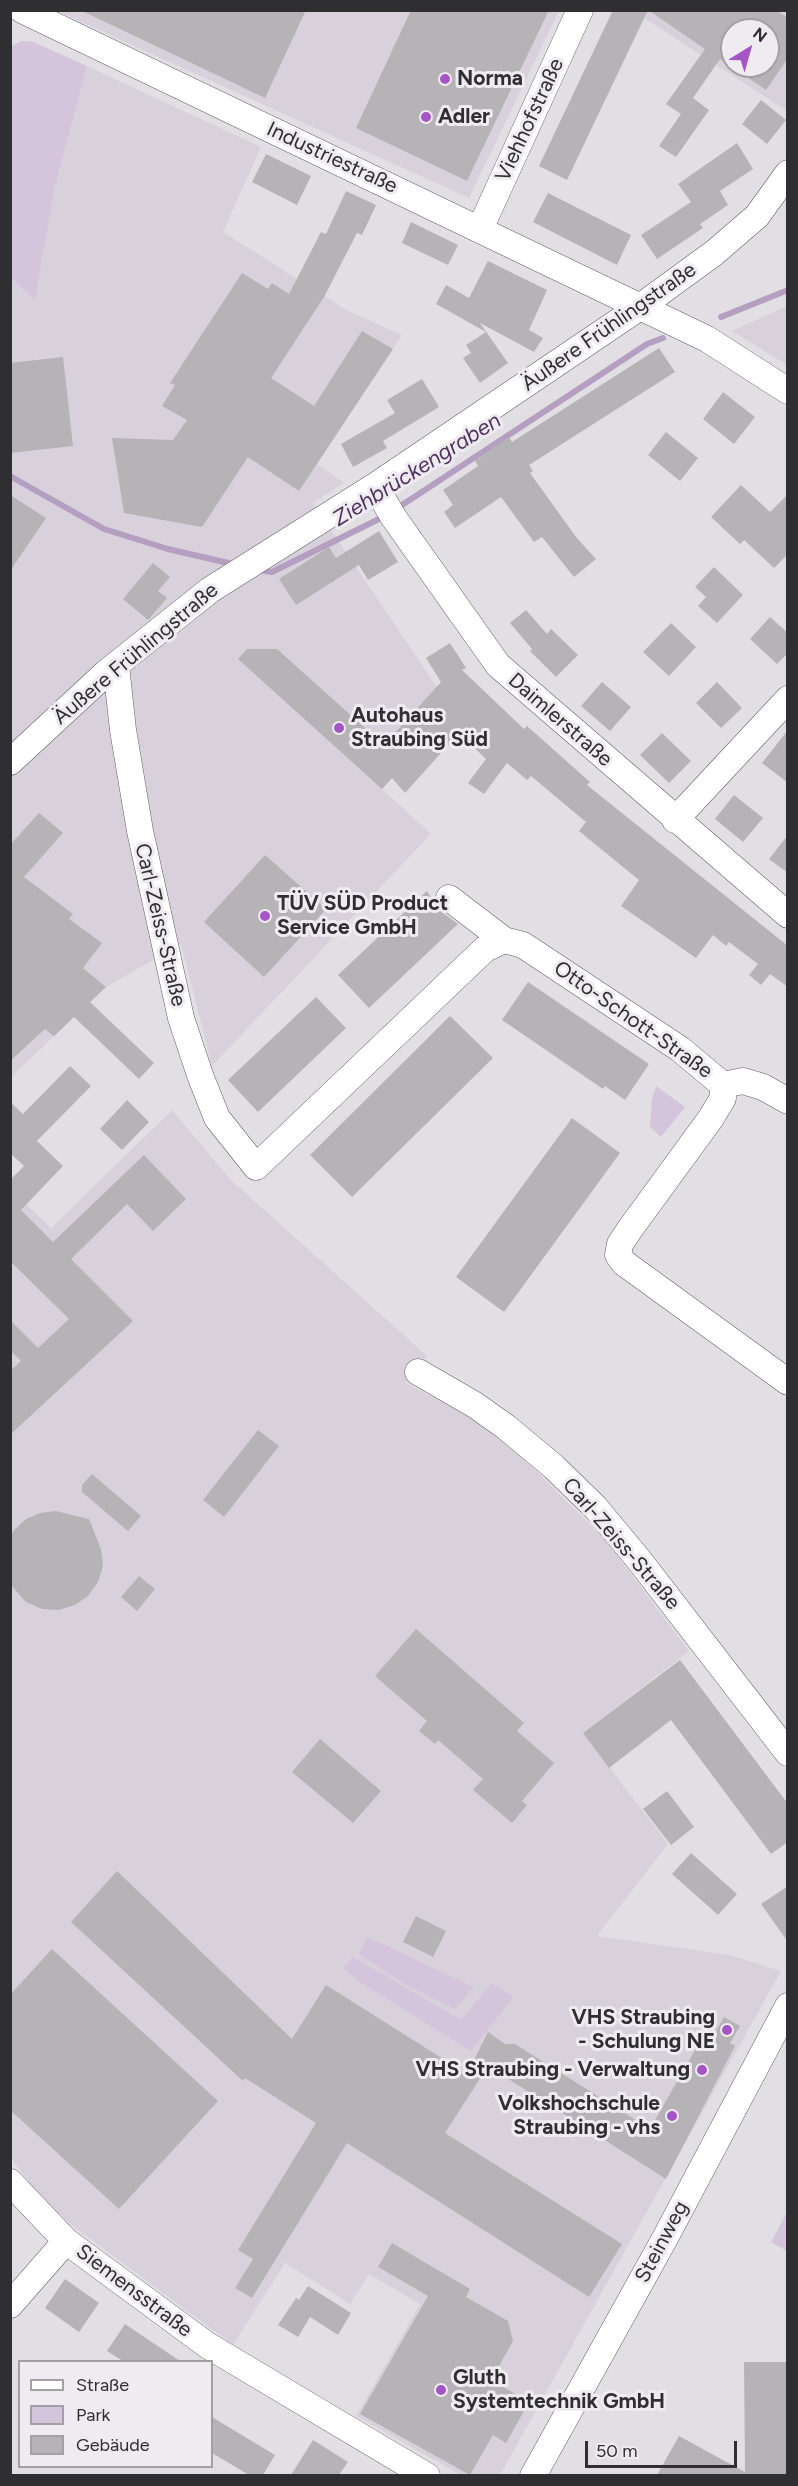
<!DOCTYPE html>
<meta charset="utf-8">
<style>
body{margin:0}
#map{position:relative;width:798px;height:2486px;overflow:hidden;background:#e2dfe4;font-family:Figtree,sans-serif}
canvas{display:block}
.frame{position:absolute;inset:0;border:12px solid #2f2e30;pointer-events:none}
.legend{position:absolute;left:18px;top:2360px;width:195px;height:108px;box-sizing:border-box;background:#efecf1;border:2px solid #a2a0a4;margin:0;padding:8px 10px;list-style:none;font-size:18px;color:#2f2e30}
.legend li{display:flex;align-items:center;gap:12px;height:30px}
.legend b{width:30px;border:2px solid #a2a0a4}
.north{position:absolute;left:720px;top:18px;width:60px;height:60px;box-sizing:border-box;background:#efecf1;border:2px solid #a2a0a4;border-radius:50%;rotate:37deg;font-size:16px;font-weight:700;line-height:24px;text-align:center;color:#2f2e30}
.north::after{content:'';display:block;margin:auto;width:21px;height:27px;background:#a456c7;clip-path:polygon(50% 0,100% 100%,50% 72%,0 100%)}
.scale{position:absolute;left:585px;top:2441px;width:152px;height:27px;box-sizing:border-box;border:3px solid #2f2e30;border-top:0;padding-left:8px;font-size:18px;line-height:21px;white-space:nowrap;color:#2f2e30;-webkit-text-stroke:4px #efecf1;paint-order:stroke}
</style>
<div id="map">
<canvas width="798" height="2486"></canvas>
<div class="frame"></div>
<ul class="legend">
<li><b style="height:8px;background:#fff"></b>Straße</li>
<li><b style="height:16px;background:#d4c5dc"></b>Park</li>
<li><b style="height:16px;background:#b6b3b7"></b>Gebäude</li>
</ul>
<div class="north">N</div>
<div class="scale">50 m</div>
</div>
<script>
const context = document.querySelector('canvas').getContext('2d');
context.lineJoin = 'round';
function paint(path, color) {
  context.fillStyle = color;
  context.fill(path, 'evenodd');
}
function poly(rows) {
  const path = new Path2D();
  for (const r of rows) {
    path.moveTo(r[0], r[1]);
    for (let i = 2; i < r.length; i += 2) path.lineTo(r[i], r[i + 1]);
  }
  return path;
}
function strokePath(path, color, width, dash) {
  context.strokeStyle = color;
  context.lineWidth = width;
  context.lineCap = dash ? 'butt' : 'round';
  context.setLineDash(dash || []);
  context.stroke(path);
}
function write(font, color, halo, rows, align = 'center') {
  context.font = font + ' Figtree,sans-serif';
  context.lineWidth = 6;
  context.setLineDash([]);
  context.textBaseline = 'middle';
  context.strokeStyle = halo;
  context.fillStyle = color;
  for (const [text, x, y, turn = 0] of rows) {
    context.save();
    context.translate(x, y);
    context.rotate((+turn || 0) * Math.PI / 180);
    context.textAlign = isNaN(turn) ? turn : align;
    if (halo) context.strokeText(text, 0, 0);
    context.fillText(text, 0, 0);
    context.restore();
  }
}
paint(poly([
 [57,11,559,11,469,198],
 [633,11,787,11,787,111],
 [732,30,768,30,768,66,732,66],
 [87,66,261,147,223,232,348,311,402,335,317,464,344,483,313,503,453,711,382,789,431,834,212,1066,181,944,106,987,11,1077,11,278,35,299,55,187],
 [787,306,787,365,732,331],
 [172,1110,230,1179,427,1356,418,1372,406,1383,482,1422,531,1466,607,1542,689,1651,583,1733,668,1844,597,1936,730,1955,781,1971,500,2475,461,2475,356,2416,420,2304,369,2274,350,2304,285,2263,233,2345,69,2223,35,2190,11,2158,10,1188,51,1228]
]), '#d8d1dc');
paint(poly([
 [22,41,33,42,87,66,55,187,35,300,11,278,11,46],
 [656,1086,685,1107,661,1137,650,1127,652,1099],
 [367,1937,474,1987,455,2009,406,1985,359,1954],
 [353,1957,461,2020,492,1983,513,1997,471,2051,363,1984,343,1968],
 [787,2212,788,2251,787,2251,771,2242]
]), '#d4c5dc');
strokePath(poly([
 [721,317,788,290],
 [10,476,104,529,168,549,237,565],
 [396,509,647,344,663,338],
 [259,570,272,572,385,516]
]), '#b59fc1', 6);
paint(poly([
 [80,10,306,10,265,98],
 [411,10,549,10,467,181,356,128],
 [613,10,648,10,567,180,539,166],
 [648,10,776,10,788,18,788,58,766,90,720,59,693,98,709,110,676,157,659,146,681,114,666,104,705,49],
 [732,30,768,30,768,66,732,66],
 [761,100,786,120,767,144,742,124],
 [737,143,753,169,720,191,728,205,700,224,703,228,657,259,641,235,691,202,678,184],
 [266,154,311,176,297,205,252,182],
 [346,191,376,205,362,235,357,233,324,297,271,378,314,406,362,331,393,349,299,491,248,457,202,527,124,513,112,438,173,440,187,420,162,406,175,385,170,383,242,273,268,289,272,283,289,294,321,232,326,234],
 [548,193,631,235,617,265,533,222],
 [411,222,458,245,448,265,402,243],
 [488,261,547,290,529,330,543,338,534,352,480,323,508,363,480,383,463,358,471,353,466,345,486,332,436,304,446,285,469,298],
 [659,348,675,372,529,465,533,471,530,473,576,537,596,559,574,577,542,537,534,542,501,497,455,528,444,512,453,505,443,490,478,466,475,461,509,437,512,442],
 [63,357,73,446,10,453,10,363],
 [422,379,439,407,383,441,387,448,353,467,341,444,395,413,387,400],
 [723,392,755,417,734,444,703,419],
 [666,432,698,458,680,481,648,455],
 [741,485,770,512,788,494,788,554,774,568,744,540,740,544,711,517],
 [10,495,46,518,10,571],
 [379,531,398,562,368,580,359,565,296,605,279,579,329,547,336,558],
 [153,563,170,577,158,591,167,598,148,620,123,599],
 [714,567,743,595,717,623,698,606,706,597,695,587],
 [526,610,547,634,551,629,578,655,556,677,530,651,532,649,510,623],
 [770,617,788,633,788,653,777,664,750,639],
 [671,623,696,647,669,676,643,652],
 [450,643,466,668,462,670,524,729,527,726,590,782,587,785,788,946,788,987,770,974,761,985,749,975,758,964,729,942,726,946,713,935,696,958,621,906,639,880,579,831,586,822,531,776,527,780,507,763,484,794,468,783,486,759,459,733,405,793,392,778,382,789,238,659,247,649,277,649,384,745,441,682,426,658],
 [602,682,631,707,610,731,581,706],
 [717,682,742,708,721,728,696,703],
 [788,730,788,783,762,763],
 [662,733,691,761,669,783,640,755],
 [734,795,763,818,743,842,715,819],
 [39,813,63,833,24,877,73,914,69,919,102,943,83,968,106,987,90,1002,154,1063,139,1079,74,1017,54,1036,45,1029,10,1061,10,845],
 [788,835,788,873,769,859],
 [265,855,326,909,264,977,204,922],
 [427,891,439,910,458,924,369,1008,338,975],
 [528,982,649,1064,625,1100,605,1086,603,1089,502,1020],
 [316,997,346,1028,258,1112,228,1080],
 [450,1016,493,1058,352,1197,310,1155],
 [70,1066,91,1086,37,1141,63,1166,21,1210,53,1242,144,1155,186,1199,153,1231,127,1204,71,1259,133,1321,10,1435,10,1371,21,1361,10,1350,10,1320,38,1348,69,1319,10,1261,10,1180,24,1166,10,1153,10,1102,23,1114],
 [127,1100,149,1122,122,1150,100,1129],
 [572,1118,620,1153,504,1312,456,1277],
 [258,1430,279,1446,224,1517,203,1500],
 [92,1474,141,1516,128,1531,82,1492,82,1485],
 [56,1511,89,1519,101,1549,103,1566,98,1582,88,1596,75,1605,58,1610,42,1609,26,1602,10,1584,10,1537,14,1530,26,1519,40,1513],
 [139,1576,155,1589,137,1611,121,1597],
 [416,1629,524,1723,517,1731,554,1763,522,1801,527,1805,512,1823,473,1790,483,1779,438,1740,435,1744,419,1731,427,1721,375,1676],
 [680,1660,788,1804,788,1842,771,1854,671,1720,609,1768,583,1733],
 [320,1739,381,1791,353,1823,292,1772],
 [667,1791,694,1827,671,1845,643,1809],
 [691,1853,737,1894,718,1915,672,1874],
 [117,1871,292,2039,326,1985,467,2074,488,2032,505,2044,515,2044,650,2129,707,2029,714,2034,724,2017,740,2026,730,2043,735,2046,666,2179,488,2066,445,2133,622,2244,589,2297,347,2143,252,2298,235,2288,253,2259,238,2250,316,2123,245,2078,243,2081,71,1922],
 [788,1886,788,1942,761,1904],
 [416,1916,446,1931,433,1957,403,1942],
 [52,1949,218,2101,119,2209,10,2110,10,1995],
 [392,2243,470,2289,466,2297,508,2321,513,2341,491,2380,529,2402,506,2443,493,2435,470,2475,360,2414,428,2296,378,2267],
 [65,2279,99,2303,79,2332,45,2308],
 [308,2286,351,2313,338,2335,310,2317,298,2337,278,2325,296,2298,299,2300],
 [125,2324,180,2361,123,2361,107,2351],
 [744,2362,788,2362,788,2475,657,2475,679,2436,745,2472],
 [212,2417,275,2455,263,2475,249,2475,212,2453],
 [313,2440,348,2462,339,2475,291,2475]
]), '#b6b3b7');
const minor = poly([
 [22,10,707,339,788,391],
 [480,229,580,10],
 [375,486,394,518,498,665,788,915],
 [116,666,123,730,140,831,181,1018,200,1075,217,1118,256,1167,485,949,504,940,523,945,680,1049,723,1085,723,1098,711,1118,630,1229,620,1244,618,1255,624,1263,788,1382],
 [10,762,106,673,210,590,375,486,640,307,714,253,757,216,788,173],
 [675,820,788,699],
 [449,898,504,940],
 [723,1085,743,1081,763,1087,788,1101],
 [418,1372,475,1405,506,1427,554,1467,595,1507,639,1560,788,1753],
 [10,2182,66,2241,207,2345,427,2476],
 [10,2305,66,2241],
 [533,2476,664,2240,788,2006]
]);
strokePath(minor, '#615f63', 27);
strokePath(minor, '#fff', 26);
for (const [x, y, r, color] of [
 [445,79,6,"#a456c7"],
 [426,117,6,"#a456c7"],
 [339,728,6,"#a456c7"],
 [265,916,6,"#a456c7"],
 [727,2030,6,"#a456c7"],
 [702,2070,6,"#a456c7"],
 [672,2116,6,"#a456c7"],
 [441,2390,6,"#a456c7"]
]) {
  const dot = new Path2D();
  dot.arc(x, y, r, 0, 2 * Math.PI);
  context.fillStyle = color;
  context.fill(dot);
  strokePath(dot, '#efecf1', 2);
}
write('bold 21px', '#2f2e30', '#efecf1', [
 ["Norma",457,79],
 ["Adler",438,117],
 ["Autohaus",351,716],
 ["Straubing Süd",351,740],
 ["TÜV SÜD Product",277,904],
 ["Service GmbH",277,928],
 ["VHS Straubing",715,2018,"right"],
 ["- Schulung NE",715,2042,"right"],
 ["VHS Straubing - Verwaltung",690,2070,"right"],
 ["Volkshochschule",660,2104,"right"],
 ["Straubing - vhs",660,2128,"right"],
 ["Gluth",453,2378],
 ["Systemtechnik GmbH",453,2402]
], 'left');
write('21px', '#2f2e30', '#efecf1', [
 ["Viehhofstraße",530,120,-65],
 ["Industriestraße",332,158,25],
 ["Äußere Frühlingstraße",609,327,-35],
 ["Äußere Frühlingstraße",136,654,-40],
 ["Daimlerstraße",560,720,41],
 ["Carl-Zeiss-Straße",160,925,77],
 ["Otto-Schott-Straße",633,1020,35],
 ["Carl-Zeiss-Straße",621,1544,49],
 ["Steinweg",662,2242,-62],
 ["Siemensstraße",134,2291,37]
]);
write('italic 22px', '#523360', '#efecf1', [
 ["Ziehbrückengraben",417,470,-32]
]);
</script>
